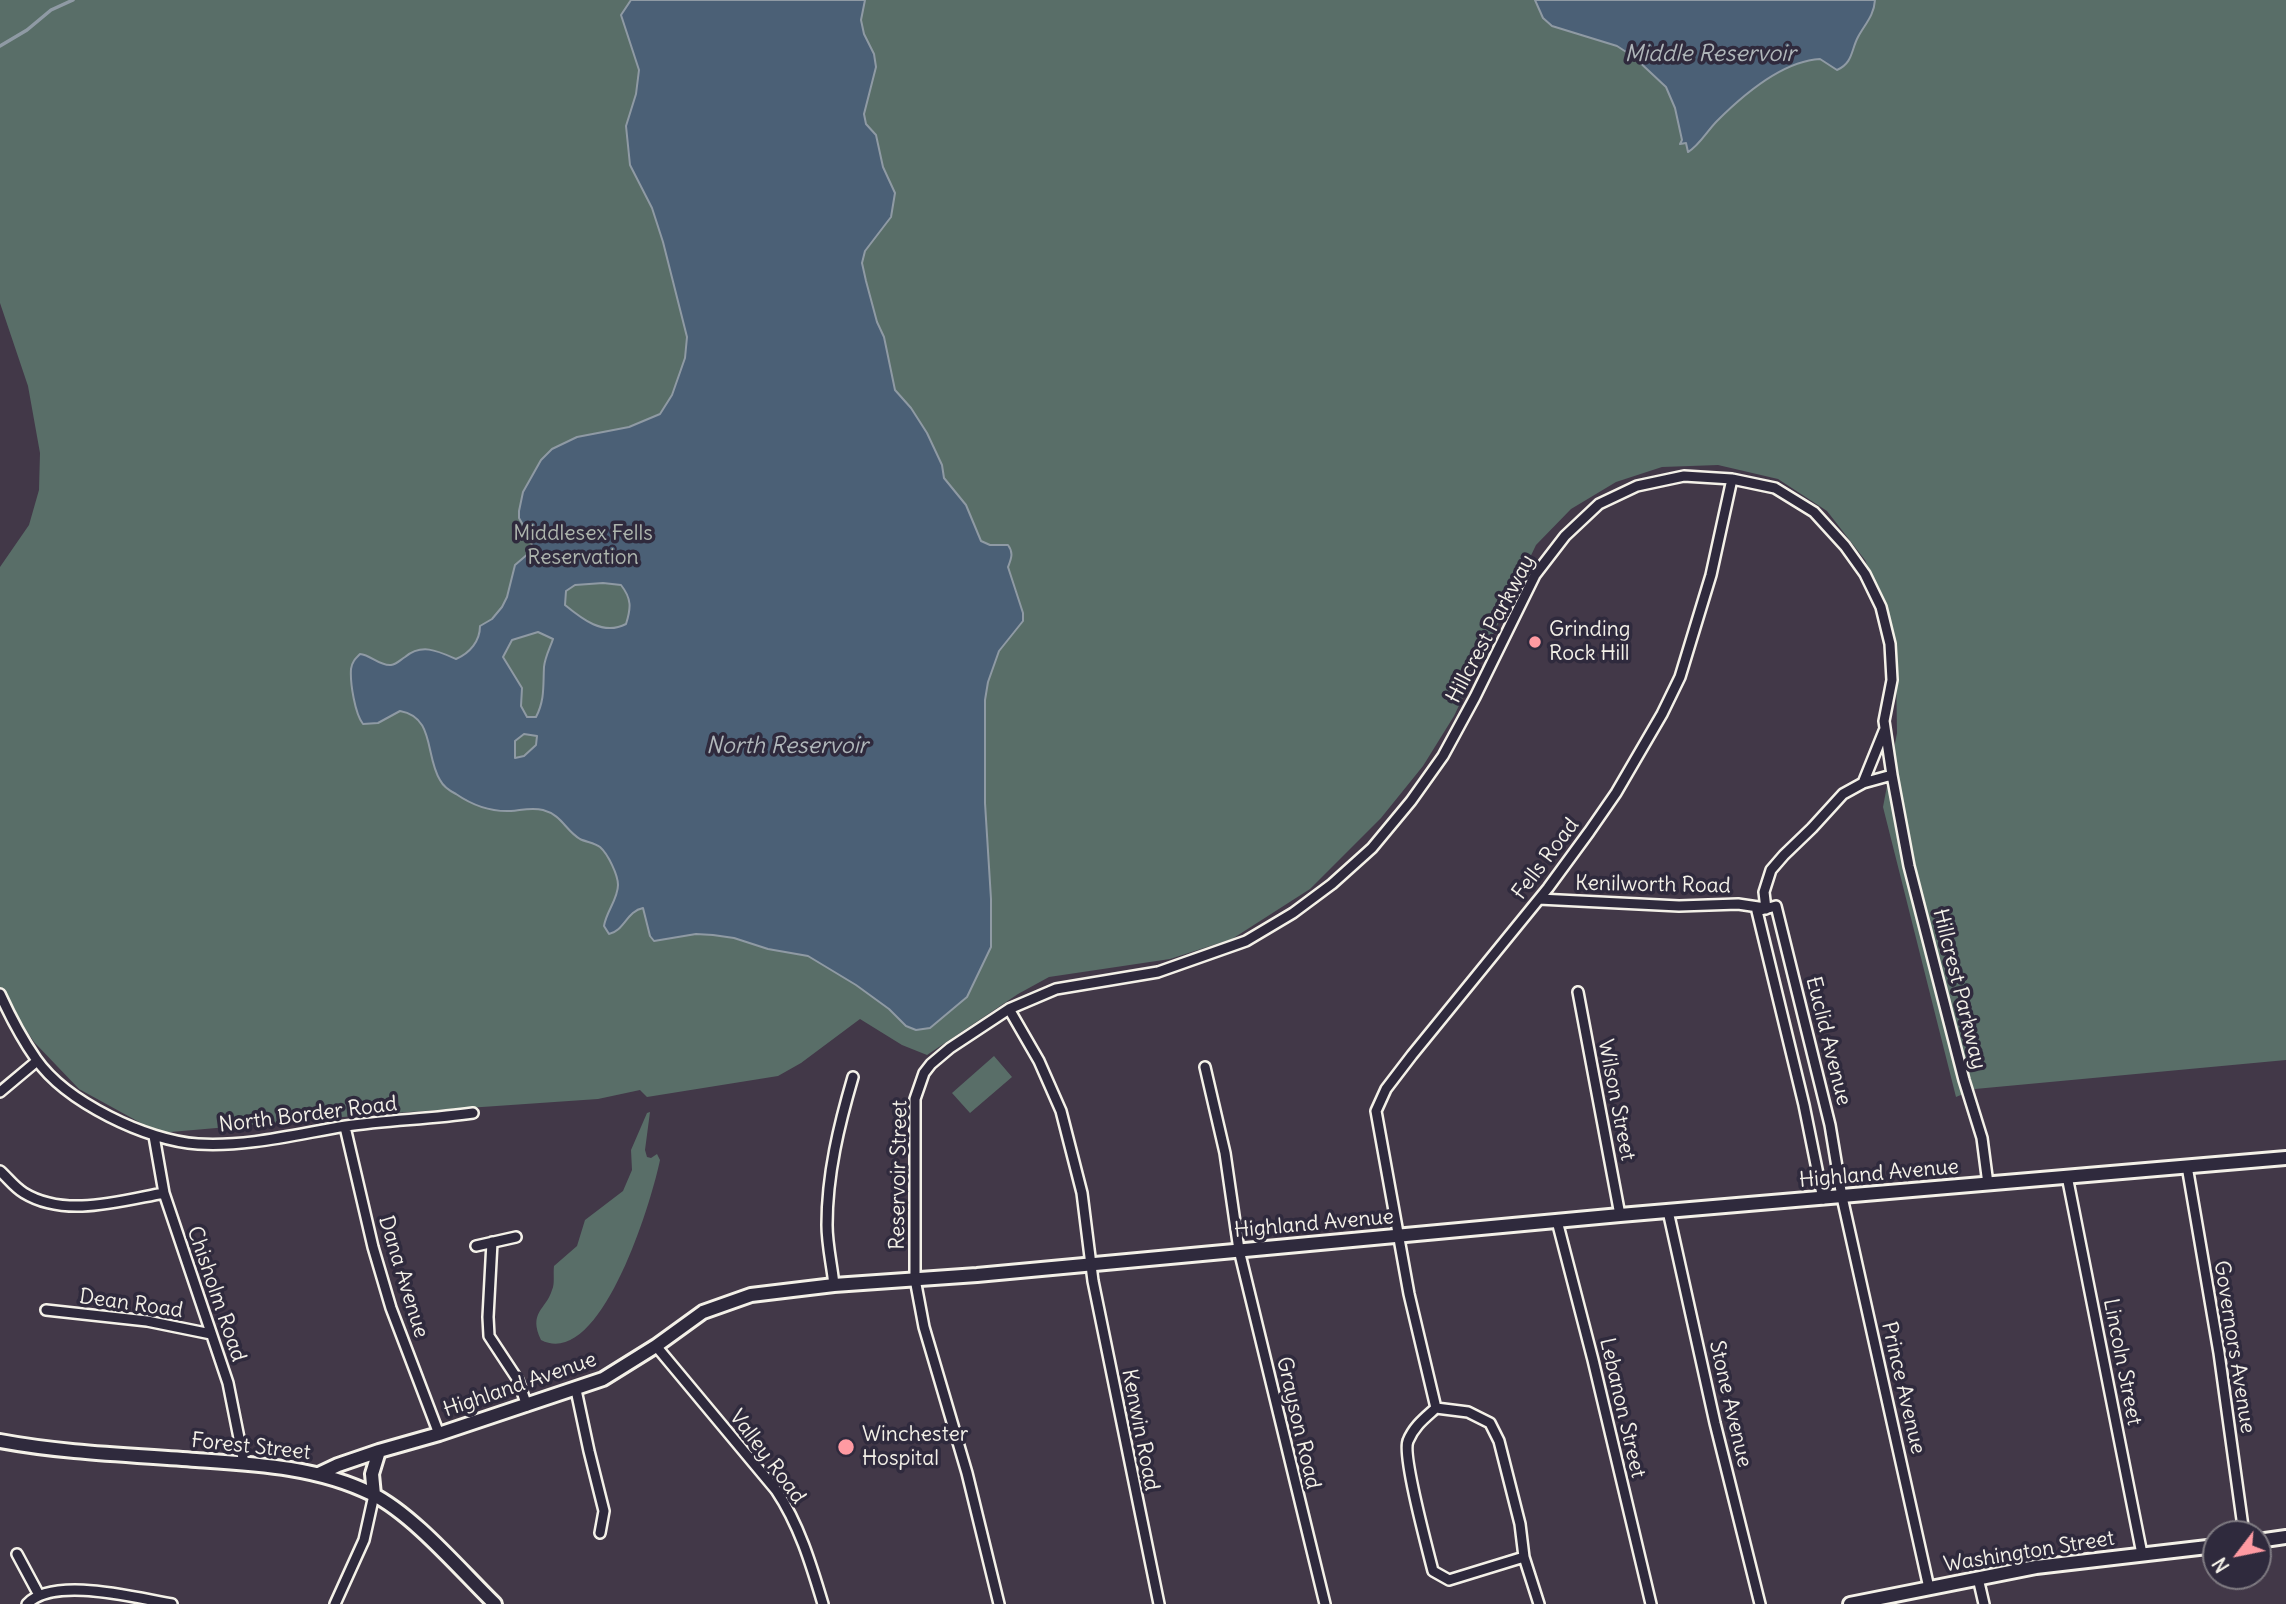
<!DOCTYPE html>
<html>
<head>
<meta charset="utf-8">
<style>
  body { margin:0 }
  #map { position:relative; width:2286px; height:1604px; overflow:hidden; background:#423848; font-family:Delius,sans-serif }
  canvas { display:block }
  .north { position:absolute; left:2202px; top:1520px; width:70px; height:70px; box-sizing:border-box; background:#2f2a3d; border:2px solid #7e7a81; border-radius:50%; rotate:238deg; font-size:19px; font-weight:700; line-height:28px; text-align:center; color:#f4f1e8 }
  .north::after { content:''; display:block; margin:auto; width:24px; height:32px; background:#ff9aa2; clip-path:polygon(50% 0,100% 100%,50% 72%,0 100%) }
</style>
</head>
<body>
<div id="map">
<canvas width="2286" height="1604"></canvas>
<div class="north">N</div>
</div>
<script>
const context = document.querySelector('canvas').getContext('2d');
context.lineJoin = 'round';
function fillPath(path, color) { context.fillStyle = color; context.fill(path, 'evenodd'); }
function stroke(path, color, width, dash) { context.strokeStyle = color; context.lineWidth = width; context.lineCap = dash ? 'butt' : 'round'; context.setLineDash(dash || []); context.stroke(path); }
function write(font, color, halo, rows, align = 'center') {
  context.font = font + ' Delius,sans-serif'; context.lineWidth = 7; context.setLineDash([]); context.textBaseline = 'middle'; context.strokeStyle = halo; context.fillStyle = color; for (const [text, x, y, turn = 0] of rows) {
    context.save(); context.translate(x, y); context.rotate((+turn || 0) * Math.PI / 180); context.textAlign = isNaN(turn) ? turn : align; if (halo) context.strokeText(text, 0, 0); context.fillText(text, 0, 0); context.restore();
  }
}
const green = new Path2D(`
  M0 0H2286V1060L1975 1089 1956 1097 1883 807 1897 733 1896 665 1883 601 1865 560 1827 511 1778 479 1718 465 1662 467 1616 482 1571 509 1536 545 1454 716 1423 766 1381 818 1310 889 1232 939 1170 959 1049 977 1018 994 927 1055 902 1045 860 1019 801 1063 778 1076 647 1097 640 1090 598 1099 366 1115 159 1133 79 1089 34 1042 0 990V567L29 525 39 490 40 453 28 386 0 303Z
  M994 1056 1012 1077 970 1113 952 1093Z
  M650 1112 645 1150 647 1157 651 1158 657 1154 660 1160C652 1200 601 1371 541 1340 528 1312 546 1310 552 1290 555 1284 553 1274 554 1266L577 1246 585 1220 623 1191 632 1170 631 1150 647 1113Z`);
const water = new Path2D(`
  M631 0H865L861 20 864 34 874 54 876 67 864 114 866 124 876 135 883 167 895 193 891 217 865 251 862 263 866 281 877 322 884 337 895 390 911 408 927 433 942 465 944 478 966 505 981 541 990 545H1008C1014 553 1011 559 1008 567L1023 613V621L999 651 988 682 985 700V803L991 899V947L967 997 930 1028 916 1030 906 1026 889 1009 856 985 808 956 768 949 734 938 713 935 696 934 654 941 650 936 643 908C627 911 624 931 609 934L604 926C606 912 618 899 618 885 618 875 608 854 600 847 595 843 586 842 580 839 565 830 562 815 543 810 532 807 522 810 511 811 491 812 472 805 456 794 450 791 443 786 440 780 425 756 435 717 400 711L378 723 363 724C355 714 350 683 351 669 352 662 355 659 360 654 371 655 379 666 391 665 397 664 400 660 405 657 422 643 438 651 456 659 470 653 480 641 480 626L492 619 502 607 507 597 515 565 529 553 532 546 531 539 519 518V511L523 492 541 460 552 449 577 437 629 427 660 414 672 395 685 358 687 337 663 242 652 208 630 165 626 126 636 94 639 70 621 15ZM603 583 621 585C632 599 631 608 626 624 603 636 582 619 565 605L566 591 575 585ZM538 632 553 639C550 648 545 657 544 667 543 685 545 700 536 717H527L521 706 522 688 503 657 512 640ZM524 734 537 736 536 745 524 756 515 758V741Z
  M1535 0H1875C1874 16 1865 24 1858 37 1851 50 1853 63 1837 70L1820 59C1783 61 1743 95 1717 121 1707 131 1699 146 1688 152L1686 143 1680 144 1682 140 1675 108 1666 87 1634 57 1617 46 1552 26 1543 18Z`);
const stream = new Path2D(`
  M0 46 27 30 51 10 73 0`);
const street = new Path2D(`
  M1863 783 1884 731
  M1539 899 1679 906 1738 904 1765 908
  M1766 909 1764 892 1771 870 1784 855 1812 828 1843 794 1863 783 1892 775
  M1578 992 1620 1215
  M0 994C10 1016 22 1039 36 1059 66 1102 147 1141 198 1144 248 1147 297 1134 346 1126 388 1120 431 1119 473 1113
  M1009 1009 1039 1061 1061 1111 1082 1193 1093 1281 1159 1604
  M1205 1067 1225 1153 1239 1250 1325 1604
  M0 1092 37 1061
  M345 1127 373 1247 391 1308 439 1434
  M154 1136 164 1193 228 1383 244 1463
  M2187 1166 2219 1353 2244 1534
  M0 1171C8 1178 14 1187 24 1193 65 1218 120 1201 164 1193
  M2067 1176 2142 1554
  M1823 1199 1804 1105 1757 911 1776 906 1830 1125 1842 1197 1929 1588
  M1668 1211 1715 1423 1760 1604
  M1557 1221 1593 1360 1651 1604
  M492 1242 488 1317 489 1336 518 1380 527 1406
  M476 1246 516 1237
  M834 1285C832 1265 827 1245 827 1225 827 1174 839 1125 853 1077
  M46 1310 147 1321 211 1334
  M656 1346 776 1490C799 1524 811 1564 823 1604
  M576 1390 589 1451 604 1511 600 1533
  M1436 1408C1425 1418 1414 1426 1408 1441 1402 1455 1428 1551 1433 1571L1449 1580 1524 1557
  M17 1554 39 1595
  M1978 1578 1984 1604
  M27 1604C54 1576 136 1598 172 1604
  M335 1604 364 1540 374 1495
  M999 1604 967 1473 924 1327 915 1279V1099L924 1073 931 1064 950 1048 1009 1009 1056 989 1158 972 1246 941 1293 913 1332 884 1372 848 1411 801 1443 756 1475 697 1535 575 1565 536 1599 504 1637 486 1684 476 1732 479 1775 488 1814 512 1845 546 1865 574 1881 607 1890 644 1892 680 1884 721 1892 775 1909 866 1964 1080 1982 1138 1988 1184
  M1539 1604 1524 1557 1520 1524 1499 1441 1490 1423 1468 1412 1436 1408 1409 1294 1376 1111 1386 1089 1412 1055 1548 888 1589 832 1616 793 1662 714 1680 677 1711 575 1732 479`);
const secondary = new Path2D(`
  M0 1441C64 1453 131 1455 196 1460 256 1464 318 1467 372 1494 414 1515 461 1571 495 1604
  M319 1474 338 1465 379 1451
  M374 1495 372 1474 379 1451 439 1434 603 1379 656 1346 703 1312 751 1295 834 1285 977 1275 1620 1215 2286 1158
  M2258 1541 2286 1537
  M1850 1604 2036 1567 2216 1546`);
const markers = [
  [1535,642,7,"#ff9aa2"],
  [846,1447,9,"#ff9aa2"]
];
const parkNames = [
  ["Middlesex Fells",583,534],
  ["Reservation",583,558]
];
const streetNames = [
  ["Hillcrest Parkway",1491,629,-62],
  ["Fells Road",1546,859,-53],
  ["Kenilworth Road",1653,885,1],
  ["Hillcrest Parkway",1959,989,76],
  ["Euclid Avenue",1828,1041,76],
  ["Wilson Street",1616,1100,79],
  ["North Border Road",308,1115,-7],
  ["Highland Avenue",1879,1174,-5],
  ["Reservoir Street",899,1175,-89],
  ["Highland Avenue",1314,1224,-5],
  ["Dana Avenue",403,1277,73],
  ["Chisholm Road",216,1294,71],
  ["Dean Road",131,1304,8],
  ["Governors Avenue",2234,1347,81],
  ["Lincoln Street",2122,1362,79],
  ["Highland Avenue",520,1385,-19],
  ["Prince Avenue",1903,1388,77],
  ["Stone Avenue",1730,1404,77],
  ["Lebanon Street",1622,1408,77],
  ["Grayson Road",1298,1423,77],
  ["Kenwin Road",1140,1430,79],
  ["Forest Street",251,1447,6],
  ["Valley Road",767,1457,53],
  ["Washington Street",2029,1552,-9]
];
const poiNames = [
  ["Grinding",1549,630],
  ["Rock Hill",1549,654],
  ["Winchester",862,1435],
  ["Hospital",862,1459]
];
const waterNames = [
  ["Middle Reservoir",1710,54],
  ["North Reservoir",787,746]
];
fillPath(green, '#596e68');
fillPath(water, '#4b6076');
stroke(water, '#8f9aa4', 2);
stroke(stream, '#8f9aa4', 3.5);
stroke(street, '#f4f1e8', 14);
stroke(secondary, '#f4f1e8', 18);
stroke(street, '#2f2a3d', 9);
stroke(secondary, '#2f2a3d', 12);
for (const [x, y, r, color] of markers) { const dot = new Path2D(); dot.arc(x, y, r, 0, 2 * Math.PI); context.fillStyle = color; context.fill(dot); stroke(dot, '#2f2a3d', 2.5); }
write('21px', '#aeb6ae', '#2f2a3d', parkNames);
write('21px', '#f4f1e8', '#2f2a3d', streetNames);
write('21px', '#f4f1e8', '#2f2a3d', poiNames, 'left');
write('italic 23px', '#b0b7ba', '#2f2a3d', waterNames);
</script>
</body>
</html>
